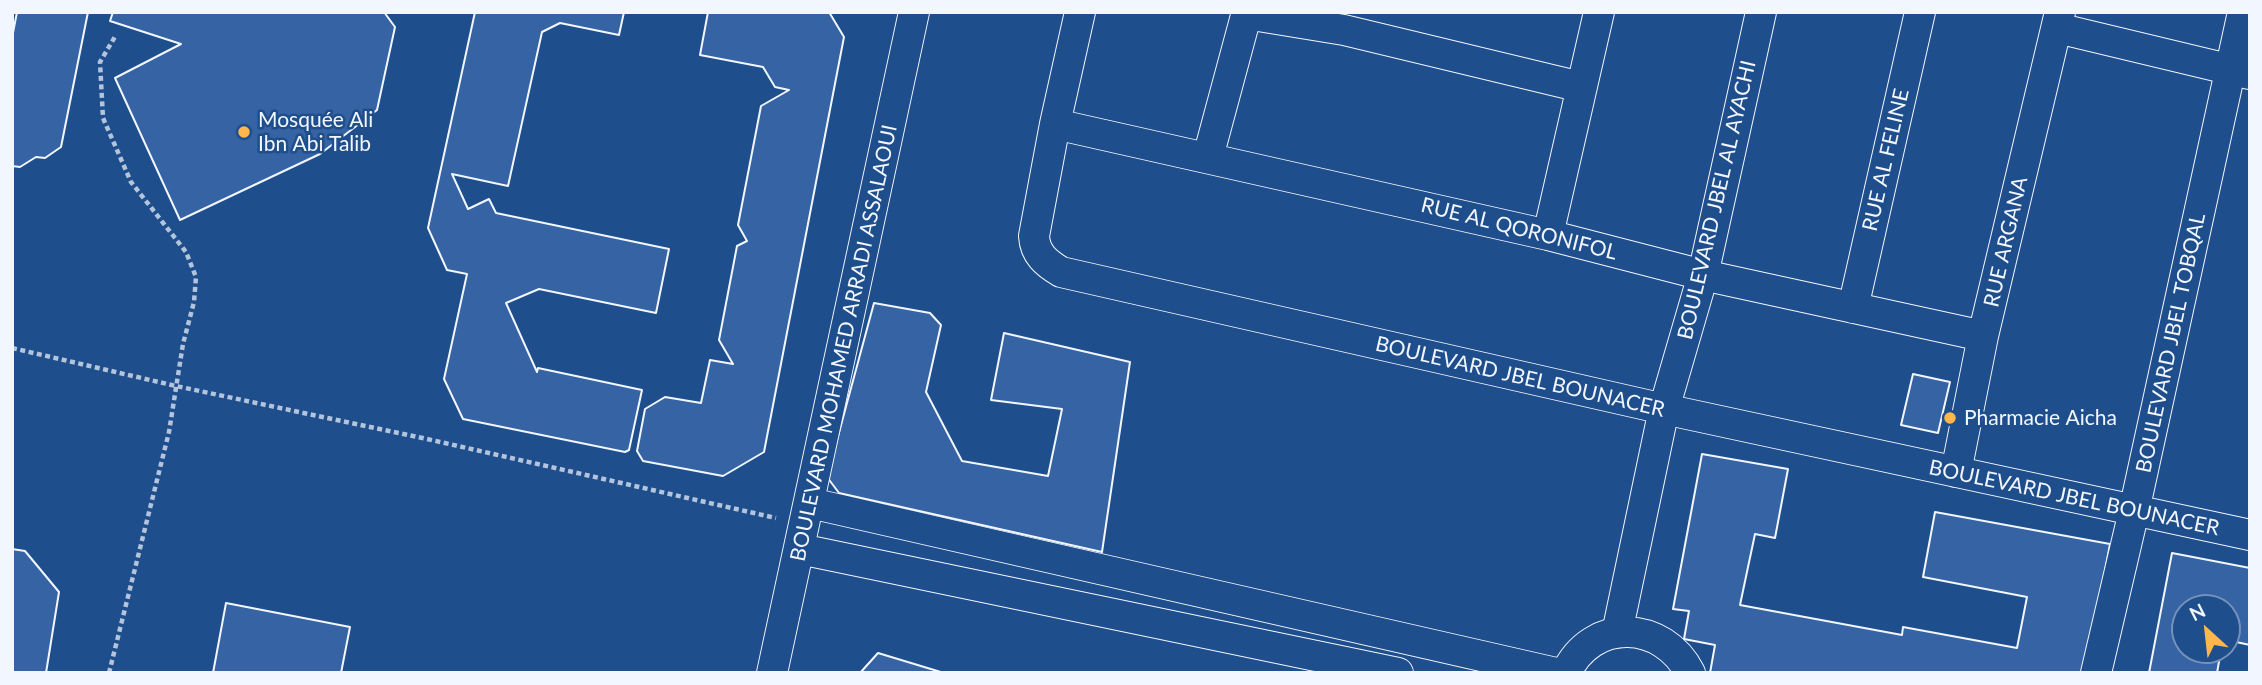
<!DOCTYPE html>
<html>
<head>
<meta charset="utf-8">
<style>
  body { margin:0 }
  #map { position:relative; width:2262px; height:685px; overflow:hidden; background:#1f4e8c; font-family:Lato,sans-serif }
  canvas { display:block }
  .frame { position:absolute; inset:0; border:14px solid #f2f6ff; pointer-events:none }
  .north { position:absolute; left:2171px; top:594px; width:70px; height:70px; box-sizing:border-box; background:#1f4e8c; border:2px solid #7391ba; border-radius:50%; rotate:333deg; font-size:19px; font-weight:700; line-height:28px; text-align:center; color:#f2f6ff }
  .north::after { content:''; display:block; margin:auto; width:24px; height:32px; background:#ffb74d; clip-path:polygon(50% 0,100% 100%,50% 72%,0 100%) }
</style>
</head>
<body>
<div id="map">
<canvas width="2262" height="685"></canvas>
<div class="frame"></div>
<div class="north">N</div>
</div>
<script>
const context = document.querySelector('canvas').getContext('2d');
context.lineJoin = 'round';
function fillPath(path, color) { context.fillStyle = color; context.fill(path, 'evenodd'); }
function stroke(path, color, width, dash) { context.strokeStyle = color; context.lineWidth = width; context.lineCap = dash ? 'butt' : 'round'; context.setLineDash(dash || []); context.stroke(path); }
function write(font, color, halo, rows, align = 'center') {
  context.font = font + ' Lato,sans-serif'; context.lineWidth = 5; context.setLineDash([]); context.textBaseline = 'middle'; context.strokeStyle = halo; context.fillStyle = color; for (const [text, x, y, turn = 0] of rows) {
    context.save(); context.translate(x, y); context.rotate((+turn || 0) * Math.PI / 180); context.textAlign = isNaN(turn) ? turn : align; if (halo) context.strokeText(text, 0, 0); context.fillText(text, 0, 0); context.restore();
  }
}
const building = new Path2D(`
  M17 12H88L61 147 45 158 36 157 20 167 12 166V38Z
  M113 12H384L395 27 377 110 320 154 180 220 115 78 181 44 110 21Z
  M475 12H624L619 35 560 23 542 32 508 186 452 174 468 209 489 199 496 213 669 249 656 313 539 289 506 303 537 372 538 368 642 390 629 450 625 452 463 419 444 379 467 274 447 270 428 228Z
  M708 12H829L844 37 764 452 723 476 643 461 637 451 645 409 665 397 701 403 710 360 733 364 719 340 737 246 747 241 738 225 761 106 789 90 775 87 763 67 700 55Z
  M874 303 930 313 941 325 926 392 962 461 1048 476 1062 409 991 400 1004 333 1130 362 1102 552 839 493 827 477Z
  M1913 374 1950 382 1938 433 1901 425Z
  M1702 454 1788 469 1775 538 1755 534 1740 605 1902 635 1903 627 2017 648 2027 597 1923 577 1935 512 2110 544 2086 673H1710L1715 645 1684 639 1689 611 1673 609Z
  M12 549 25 551 59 592 46 673H12Z
  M2172 553 2250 568V645L2227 640V608H2185V650H2221L2217 673H2149Z
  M226 603 350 627 341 673H213Z
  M878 653 944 673H860Z`);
const path = new Path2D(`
  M12 348 176 386 427 439 776 518
  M109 673 169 432 183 344 194 302 196 277 186 252 131 182 103 118 100 62 116 35`);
const street = new Path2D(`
  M1080 12 1055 124 1034 236C1035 254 1046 263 1061 272L1664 409 2250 535
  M1246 14 1344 30 1581 87
  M2057 28 2249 74
  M1055 124 1548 235 1703 275 1983 336
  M1208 157 1247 12
  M1548 235 1599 12
  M1853 308 1920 12
  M1956 472 1983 336 2060 12
  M810 503 1556 673
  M800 549 1398 673
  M1617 633 1664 409 1703 275 1761 12
  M772 673 914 12
  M1566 673C1592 617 1663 620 1690 673
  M2096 673 2134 511 2243 12`);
const markers = [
  [244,132,7,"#ffb74d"],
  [1950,418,7,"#ffb74d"]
];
const poiNames = [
  ["Mosquée Ali",258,120],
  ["Ibn Abi Talib",258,144],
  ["Pharmacie Aicha",1964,418]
];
const streetNames = [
  ["RUE AL FELINE",1886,160,-77],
  ["BOULEVARD JBEL AL AYACHI",1717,200,-77],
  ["RUE AL QORONIFOL",1519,229,14],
  ["RUE ARGANA",2006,242,-77],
  ["BOULEVARD MOHAMED ARRADI ASSALAOUI",844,343,-78],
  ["BOULEVARD JBEL TOBQAL",2171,343,-78],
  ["BOULEVARD JBEL BOUNACER",1520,377,13],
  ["BOULEVARD JBEL BOUNACER",2074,498,12]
];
fillPath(building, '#3563a3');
stroke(building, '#f2f6ff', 2);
stroke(street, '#f2f6ff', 32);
stroke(path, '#b3c4dc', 4.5, [5, 3.5]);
stroke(street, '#1f4e8c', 30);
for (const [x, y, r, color] of markers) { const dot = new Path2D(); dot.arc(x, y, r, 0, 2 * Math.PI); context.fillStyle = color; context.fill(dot); stroke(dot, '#1f4e8c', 2.5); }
write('21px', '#f2f6ff', '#1f4e8c', poiNames, 'left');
write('21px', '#f2f6ff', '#1f4e8c', streetNames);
</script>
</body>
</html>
